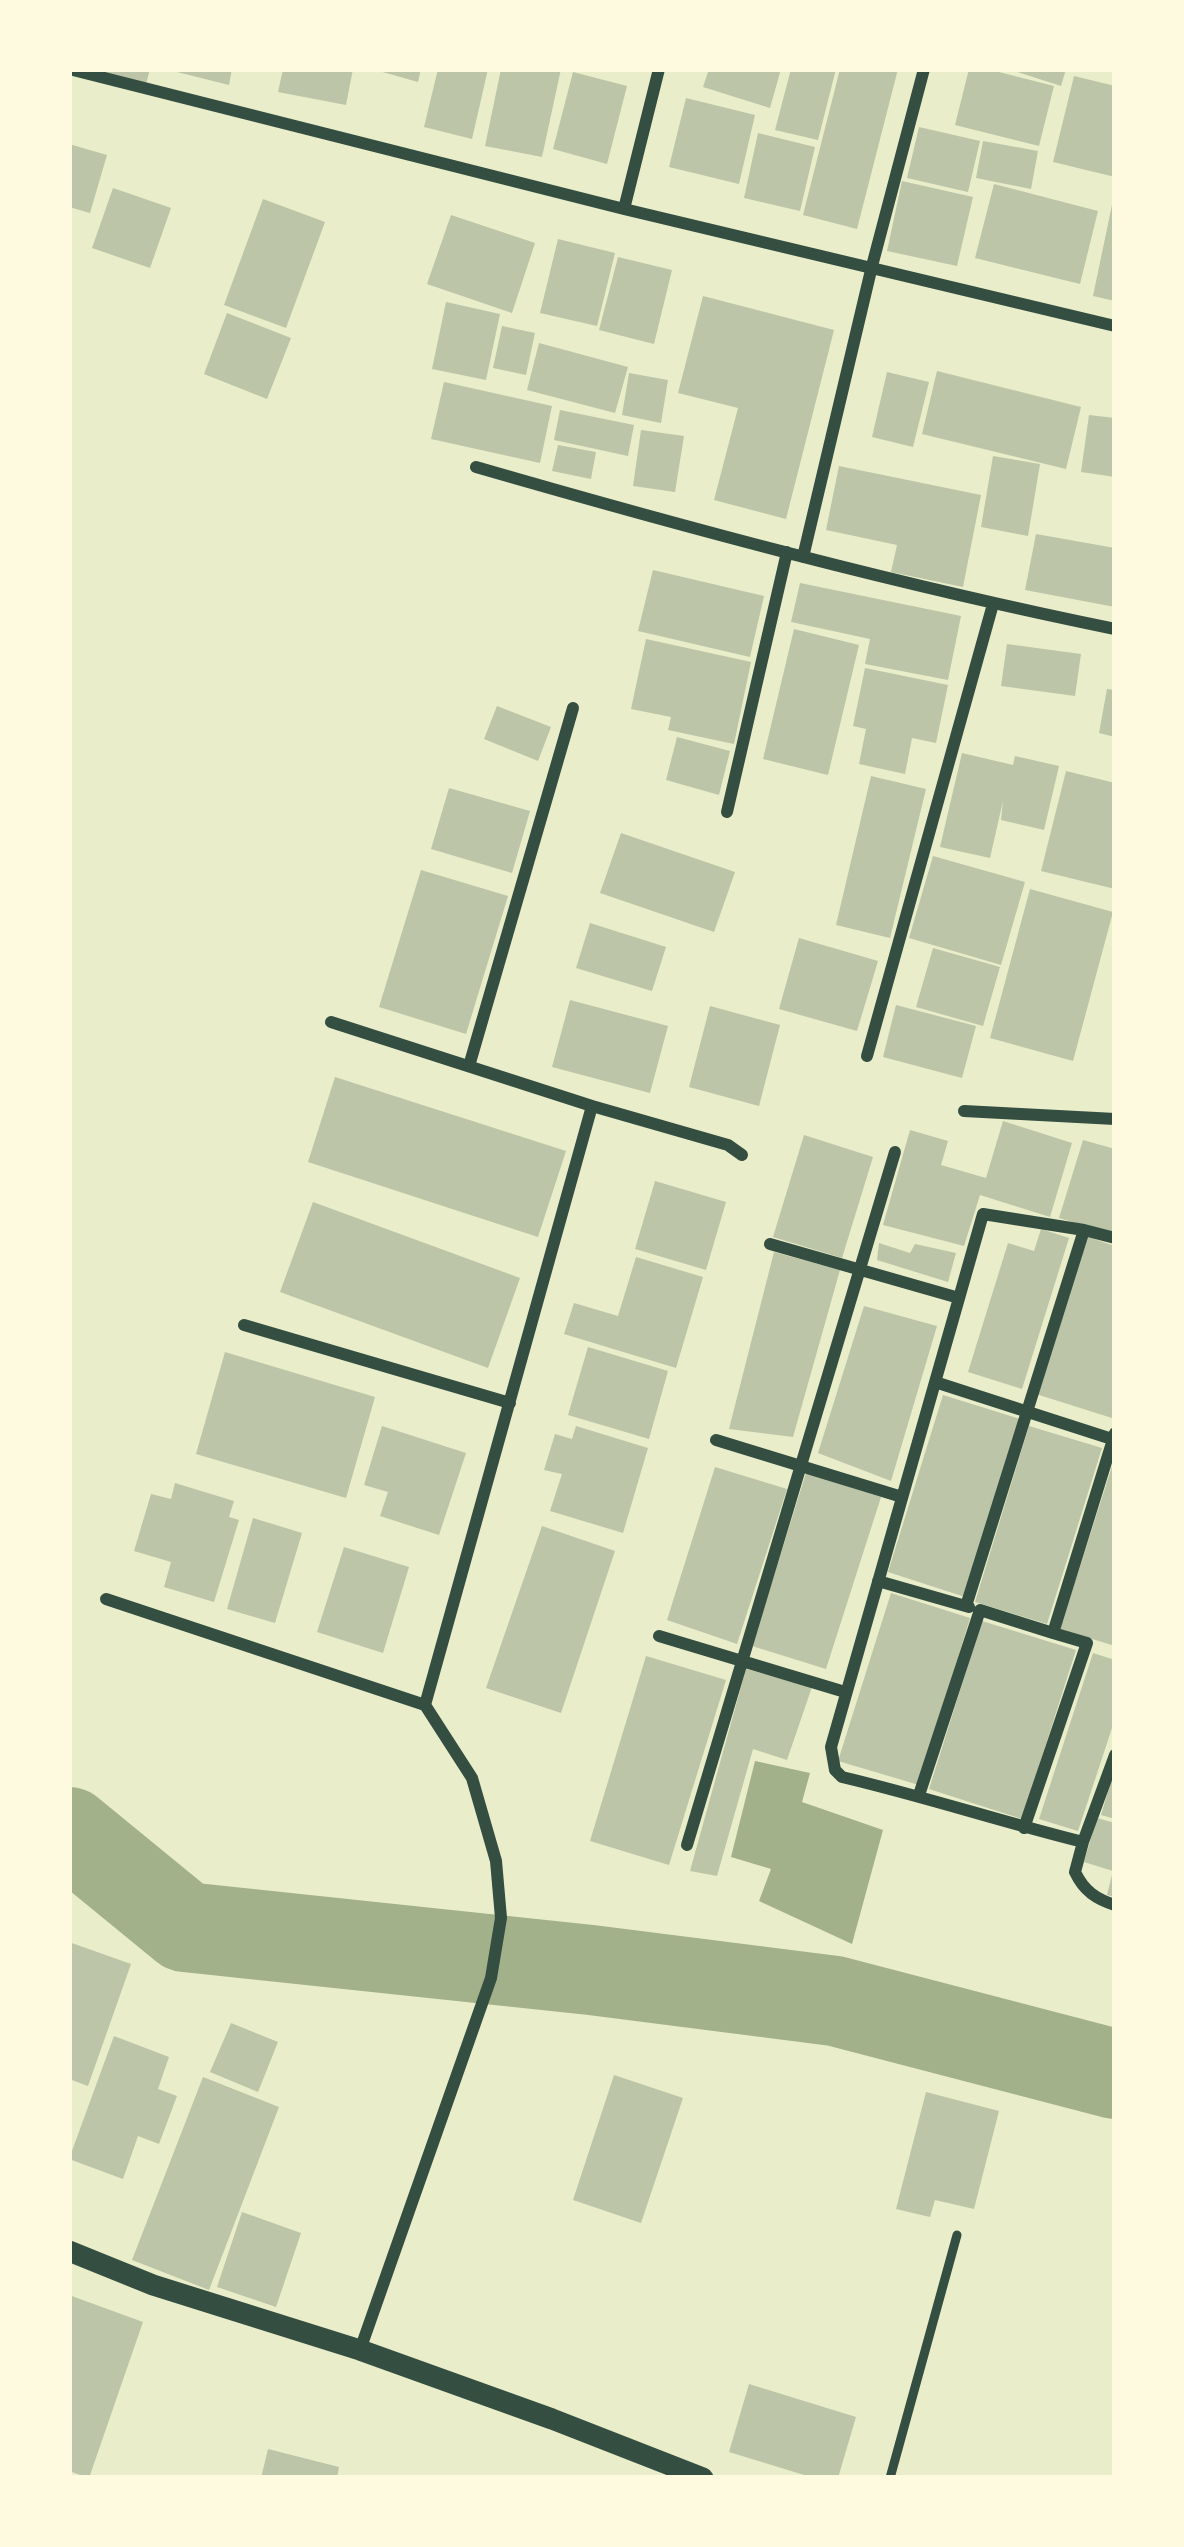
<!DOCTYPE html>
<html>
<head>
<meta charset="utf-8">
<style>
  body { margin:0 }
  #map { position:relative; width:1184px; height:2547px; overflow:hidden; background:#e9edc9; font-family:Quicksand,sans-serif }
  canvas { display:block }
  .frame { position:absolute; inset:0; border:72px solid #fefae0; pointer-events:none }
</style>
</head>
<body>
<div id="map">
<canvas width="1184" height="2547"></canvas>
<div class="frame"></div>
</div>
<script>
const context = document.querySelector('canvas').getContext('2d');
context.lineJoin = 'round';
function fillPath(path, color) { context.fillStyle = color; context.fill(path, 'evenodd'); }
function stroke(path, color, width, dash) { context.strokeStyle = color; context.lineWidth = width; context.lineCap = dash ? 'butt' : 'round'; context.setLineDash(dash || []); context.stroke(path); }
const water = new Path2D(`
  M755 1761 810 1773 802 1802 883 1830 852 1944 759 1901 771 1869 731 1857Z`);
const river = new Path2D(`
  M69 1832 185 1927 591 1970 835 2001 1115 2074`);
const building = new Path2D(`
  M75 69H150L145 88Z
  M165 69H232L229 85Z
  M283 69H353L346 105 278 92Z
  M372 69H421L418 82Z
  M438 69H488L472 139 424 127Z
  M501 69H561L542 157 485 146Z
  M709 69H781L770 108 703 87Z
  M791 69H836L818 140 775 130Z
  M840 69H898L857 229 803 215Z
  M969 69H987L1054 86 1039 146 955 125Z
  M1008 69H1066L1061 86Z
  M573 72 627 86 607 164 553 149Z
  M1074 76 1115 86V177L1053 162Z
  M686 98 755 115 739 184 669 167Z
  M919 127 980 141 968 192 907 178Z
  M758 133 815 147 800 211 744 198Z
  M983 141 1038 151 1031 189 976 178Z
  M69 144 107 155 90 213 69 207Z
  M902 181 973 197 957 266 887 251Z
  M994 184 1098 211 1080 284 975 258Z
  M113 188 171 208 150 268 92 248Z
  M263 199 325 222 286 328 224 305Z
  M1113 200 1115 201V301L1093 296Z
  M451 215 535 243 512 313 427 284Z
  M558 239 615 253 597 326 540 313Z
  M618 257 672 270 654 344 599 330Z
  M703 296 834 330 786 519 714 500 738 408 678 393Z
  M446 302 500 314 486 380 432 369Z
  M227 313 291 338 267 399 204 374Z
  M502 326 535 333 526 375 493 368Z
  M539 343 628 367 615 413 527 390Z
  M937 371 1081 407 1066 469 922 434Z
  M887 372 929 382 913 447 872 437Z
  M629 373 668 380 661 423 622 415Z
  M444 382 552 406 540 463 431 439Z
  M560 410 634 425 628 456 554 440Z
  M1089 415 1115 418V477L1081 472Z
  M641 430 684 436 675 492 633 486Z
  M558 445 596 452 591 479 552 471Z
  M993 456 1040 464 1028 536 981 527Z
  M839 466 981 495 963 587 891 572 897 545 826 530Z
  M1036 534 1115 548V607L1025 590Z
  M653 570 764 596 750 657 638 631Z
  M800 583 961 616 948 680 865 664 870 639 791 622Z
  M794 629 859 645 828 775 763 759Z
  M646 639 751 662 734 744 668 730 671 717 631 709Z
  M1007 644 1081 654 1075 696 1001 686Z
  M865 668 948 685 936 743 912 738 905 774 859 764 866 729 853 726Z
  M1107 689 1115 690V737L1099 733Z
  M497 706 551 727 538 761 484 739Z
  M677 737 730 751 719 795 666 780Z
  M962 753 1013 765 1015 756 1059 766 1044 830 1001 820 1003 801 990 858 940 847Z
  M1066 771 1115 783V889L1041 871Z
  M871 776 926 789 890 938 836 925Z
  M449 788 530 811 512 873 431 849Z
  M621 833 735 872 714 932 600 893Z
  M933 856 1025 882 1001 965 909 938Z
  M421 870 508 896 466 1034 379 1007Z
  M1030 889 1113 912 1073 1061 990 1038Z
  M590 923 666 947 652 991 576 968Z
  M799 938 878 961 857 1031 779 1009Z
  M933 948 1000 967 983 1026 916 1007Z
  M570 1000 668 1026 650 1093 552 1067Z
  M896 1005 976 1026 962 1078 883 1057Z
  M710 1006 780 1025 759 1106 689 1087Z
  M335 1077 566 1151 538 1237 308 1162Z
  M1003 1121 1072 1143 1050 1217 980 1195 964 1246 883 1225 910 1130 948 1141 941 1165 986 1178Z
  M804 1135 873 1157 842 1258 773 1237Z
  M1083 1140 1115 1149V1235L1059 1218Z
  M655 1181 726 1202 706 1270 635 1249Z
  M313 1202 520 1278 488 1368 280 1292Z
  M1041 1229 1069 1238 1022 1389 968 1372 1008 1243 1034 1251Z
  M1085 1236 1115 1246V1409L1112 1418 1036 1394Z
  M879 1243 910 1253 915 1244 956 1253 948 1282 877 1260Z
  M774 1252 840 1270 793 1437 729 1429Z
  M636 1257 703 1277 676 1368 564 1334 574 1303 618 1316Z
  M864 1306 937 1326 891 1481 818 1453Z
  M588 1347 668 1371 649 1439 568 1415Z
  M225 1352 375 1397 346 1498 196 1454Z
  M943 1395 1020 1419 965 1597 888 1572Z
  M382 1426 466 1453 439 1535 380 1516 388 1492 364 1485Z
  M576 1426 648 1448 623 1533 550 1511 562 1474 544 1470 555 1434 572 1439Z
  M1029 1426 1102 1448 1047 1624 975 1602Z
  M1115 1457V1646L1060 1629Z
  M715 1467 787 1489 737 1644 667 1620Z
  M806 1473 881 1497 826 1669 752 1646Z
  M175 1483 234 1501 229 1517 239 1520 214 1602 164 1587 171 1562 134 1551 151 1494 171 1499Z
  M253 1518 302 1533 275 1623 227 1609Z
  M542 1526 615 1551 561 1713 486 1688Z
  M344 1547 409 1567 383 1653 317 1632Z
  M891 1593 970 1618 919 1785 838 1761Z
  M982 1621 1076 1650 1022 1819 929 1789Z
  M1093 1653 1115 1660V1719L1078 1831 1039 1819Z
  M646 1656 726 1680 669 1865 590 1841Z
  M746 1669 812 1687 787 1760 753 1749 717 1876 690 1871Z
  M1114 1772H1115V1819L1101 1815Z
  M1097 1818 1115 1823V1897L1107 1895 1113 1871 1084 1862Z
  M69 1942 131 1964 88 2086 69 2079Z
  M231 2023 278 2042 258 2092 210 2072Z
  M114 2036 169 2057 158 2089 177 2096 159 2144 138 2136 123 2179 69 2159Z
  M614 2075 683 2098 641 2223 573 2200Z
  M203 2077 279 2107 209 2290 132 2260Z
  M926 2092 999 2111 974 2209 935 2200 930 2217 896 2209Z
  M242 2212 301 2233 276 2307 217 2287Z
  M69 2295 143 2322 89 2478 69 2471Z
  M749 2384 856 2417 838 2478H814L729 2452Z
  M268 2449 339 2467 337 2478H261Z`);
const service = new Path2D(`
  M890 2478 957 2235`);
const minor = new Path2D(`
  M69 69 624 209 1115 326
  M624 209 659 69
  M476 467C687 528 899 585 1115 629
  M803 557 872 266 924 69
  M727 812 787 552
  M331 1022 592 1106 425 1705
  M867 1056 993 604
  M469 1066 573 708
  M592 1106 728 1145 742 1155
  M964 1111 1115 1119
  M1084 1230 1115 1238
  M770 1244 959 1298
  M244 1325 510 1403
  M935 1382 1115 1440
  M716 1440 902 1497
  M878 1581 969 1607
  M106 1599 425 1705 472 1778 496 1861 501 1918 491 1978 360 2350
  M966 1606 1084 1230 983 1214 831 1747 835 1770 842 1777C923 1796 1002 1822 1083 1842
  M659 1636 845 1692
  M1115 1755 1083 1842 1075 1872C1084 1891 1096 1899 1115 1905
  M919 1795 980 1610 1053 1633
  M1024 1828 1087 1643 1053 1633 1115 1433
  M687 1845 895 1152`);
const tertiary = new Path2D(`
  M69 2251 153 2285 360 2350 552 2419 703 2478`);
fillPath(water, '#a3b18a');
stroke(river, '#a3b18a', 90);
fillPath(building, '#bcc5a7');
stroke(service, '#344e41', 9);
stroke(minor, '#344e41', 12);
stroke(tertiary, '#344e41', 21);
</script>
</body>
</html>
